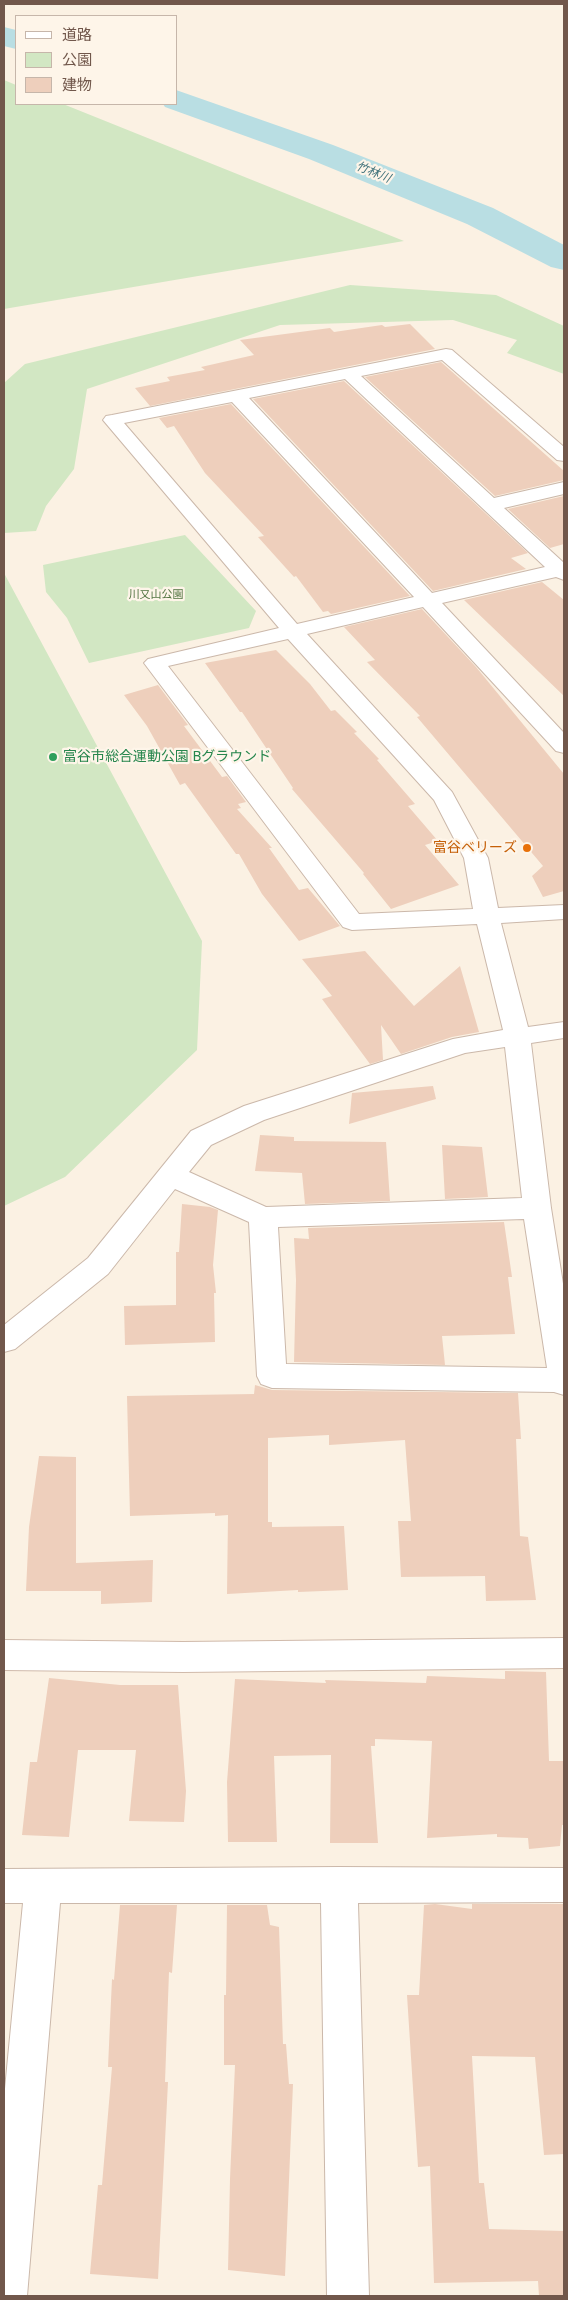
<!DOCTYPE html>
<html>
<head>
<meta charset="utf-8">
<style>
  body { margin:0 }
  #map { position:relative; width:568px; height:2300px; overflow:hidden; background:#fbf1e3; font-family:Poppins,"Noto Sans JP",sans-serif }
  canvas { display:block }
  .frame { position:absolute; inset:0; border:5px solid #71574b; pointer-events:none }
  .legend { position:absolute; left:15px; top:15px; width:162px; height:90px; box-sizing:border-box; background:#fef5e9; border:1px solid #c6b6aa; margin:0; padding:6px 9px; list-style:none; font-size:15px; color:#71574b }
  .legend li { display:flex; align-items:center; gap:10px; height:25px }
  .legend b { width:25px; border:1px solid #c6b6aa }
</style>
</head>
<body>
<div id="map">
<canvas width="568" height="2300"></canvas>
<div class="frame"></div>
<ul class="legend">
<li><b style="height:6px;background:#fff"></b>道路</li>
<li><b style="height:14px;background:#d2e7c3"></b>公園</li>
<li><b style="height:14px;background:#eecfbc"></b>建物</li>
</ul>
</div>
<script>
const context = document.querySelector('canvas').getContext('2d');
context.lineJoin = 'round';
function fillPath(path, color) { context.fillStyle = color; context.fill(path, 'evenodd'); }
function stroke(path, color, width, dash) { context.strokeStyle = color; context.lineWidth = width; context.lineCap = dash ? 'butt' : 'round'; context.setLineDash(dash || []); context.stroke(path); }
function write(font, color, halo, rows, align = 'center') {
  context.font = font + ' Poppins,"Noto Sans JP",sans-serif'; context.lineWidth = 4.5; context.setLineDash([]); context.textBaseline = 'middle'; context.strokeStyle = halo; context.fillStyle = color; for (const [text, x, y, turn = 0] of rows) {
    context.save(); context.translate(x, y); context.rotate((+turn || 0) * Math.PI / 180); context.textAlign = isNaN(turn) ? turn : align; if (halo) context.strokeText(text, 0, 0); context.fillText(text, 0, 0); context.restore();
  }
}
const green = new Path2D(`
  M4 80 16 85V104H63L404 241 4 309Z
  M350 285 496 295 564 326V374L507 353 517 340 453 320 280 325 87 389 74 469 46 506 36 531 4 533V383L25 364Z
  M185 535 256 611 249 628 89 663 67 618 46 592 43 565Z
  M4 573 202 941 197 1050 65 1177 4 1206Z`);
const river = new Path2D(`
  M4 27 16 30V49L4 46Z
  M176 90 333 145 493 208 564 245V270L551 267 467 224 309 159 165 107 163 104H176Z`);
const building = new Path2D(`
  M410 324 435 349 150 406 135 388 170 381 167 377 205 370 201 367 254 355 240 340 330 328 334 332 382 325 385 327Z
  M441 362 564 471V480L495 496 365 377Z
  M344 381 528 553 511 558 526 569 433 591 253 399Z
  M231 404 410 596 331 614 328 611 323 612 296 576 294 577 258 537 264 536 205 473 174 426 167 428 159 418Z
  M564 496V544L550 548 508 509Z
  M542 582 564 600V696L464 600Z
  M422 609 476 667 564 774V891L543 897 532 876 543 866 417 717 420 716 367 662 375 660 344 627Z
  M276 650 310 684 331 711 335 710 357 732 354 733 379 759 377 760 415 804 408 806 438 841 425 845 459 885 391 909 363 874 364 873 292 789 293 788 242 712H240L205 663Z
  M158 685 188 725 184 726 222 777 227 776 246 802 238 804 241 808 237 809 272 848H269L299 890 308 888 340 926 299 941 262 894 239 854H236L185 783 180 785 147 726 124 695Z
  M365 951 414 1006 460 966 479 1032 452 1037 401 1054 381 1025 383 1060 370 1064 322 999 332 996 302 959Z
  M433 1086 436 1099 349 1124 352 1093Z
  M260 1135 294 1137V1141L386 1142 390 1201 305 1204 302 1173 255 1171Z
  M442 1145 482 1147 488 1197 445 1199Z
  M182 1204 210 1207 218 1210 213 1265 216 1293H214L215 1342 125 1345 124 1306 176 1305V1252H179Z
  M504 1222 512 1277H508L515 1334 442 1336 445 1365 294 1362 296 1280 294 1238 309 1239 308 1228Z
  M255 1385 272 1390 518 1393 521 1439H516L520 1536 528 1537 536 1600 486 1601 485 1576 401 1577 398 1521H411L405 1440 329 1445V1435L268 1438V1522H272V1527L344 1526 348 1590 298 1592V1590L227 1594 228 1515 215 1516V1513L130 1516 127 1396 254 1394Z
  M39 1456 76 1457V1563L153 1560 152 1602 101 1604V1591H26L29 1527Z
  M505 1671 546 1672 549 1761H564V1825H562L560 1846 529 1849 528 1838 497 1837V1834L427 1838 432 1741 375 1739V1746H371L378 1843H330L331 1755 274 1756 277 1842H228L227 1782 235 1679 326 1683 325 1680 426 1683 427 1676 505 1679Z
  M49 1678 120 1685H178L186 1791 184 1822 129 1821 136 1750H78L69 1837 22 1835 30 1762H37Z
  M435 1904 472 1909V1904H564V2154L544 2155 535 2057 472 2056 479 2183H484L489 2229 564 2231V2296H539L538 2281 434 2283 430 2166 418 2167 407 1995H419L424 1905Z
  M120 1905H177L172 1973 169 1972 165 2082H168L158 2279 90 2274 98 2185H102L112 2067H108L112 1979 114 1980Z
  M227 1905H267L270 1925 279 1927 283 2044H286L289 2084H293L285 2276 228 2270 230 2179 235 2065H224V1995H226Z`);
const street = new Path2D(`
  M446 349 452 350 564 447V461L557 460 442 360 361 376 494 498 564 482V494L504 508 564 563V580L556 577 442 603 564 733V753L556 751 423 607 307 634 452 792 488 858 498 908 564 905V919L501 923 528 1027 564 1022V1038L531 1043 551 1208 564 1290V1395L554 1392 272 1388 261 1384 257 1376 249 1222 175 1189 108 1274 15 1349 4 1352V1325L88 1258 191 1131 244 1106 453 1039 503 1030 477 924 352 930 343 927 144 663 148 659 279 628 103 420 106 416 112 415ZM345 379 545 567 432 593 249 398ZM232 402 414 597 297 624 124 423ZM288 639 434 800 464 858 473 909 359 914 168 666ZM505 1047 522 1198 266 1207 189 1172 211 1145 264 1120 465 1053ZM524 1219 547 1368 286 1364 278 1227Z
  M339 1867 564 1868V1902L358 1903 369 2296H327L321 1903H60L27 2296H4V2099L23 1903H4V1869Z`);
const secondary = new Path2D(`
  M564 1638V1668L183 1672 4 1670V1640L183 1642Z`);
const markers = [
  [53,757,5,"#2e9e5b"],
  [527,848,5,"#e8710a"]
];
const farParknames = [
  ["川又山公園",156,595]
];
const farWaternames = [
  ["竹林川",373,173,22]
];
const leisureNames = [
  ["富谷市総合運動公園 Bグラウンド",63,757]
];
const foodNames = [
  ["富谷ベリーズ",517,848]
];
fillPath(green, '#d2e7c3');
fillPath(river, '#b9dee3');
fillPath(building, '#eecfbc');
stroke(street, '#cbb8aa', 2);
stroke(secondary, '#d0baab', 2);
fillPath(street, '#fff');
fillPath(secondary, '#fff');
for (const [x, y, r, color] of markers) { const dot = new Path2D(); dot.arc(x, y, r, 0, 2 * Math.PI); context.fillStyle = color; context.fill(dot); stroke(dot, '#fef5e9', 2); }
write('11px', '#547643', '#fef5e9', farParknames);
write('italic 12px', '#43747c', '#fef5e9', farWaternames);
write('14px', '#27864d', '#fef5e9', leisureNames, 'left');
write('14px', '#c56008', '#fef5e9', foodNames, 'right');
</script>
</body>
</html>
